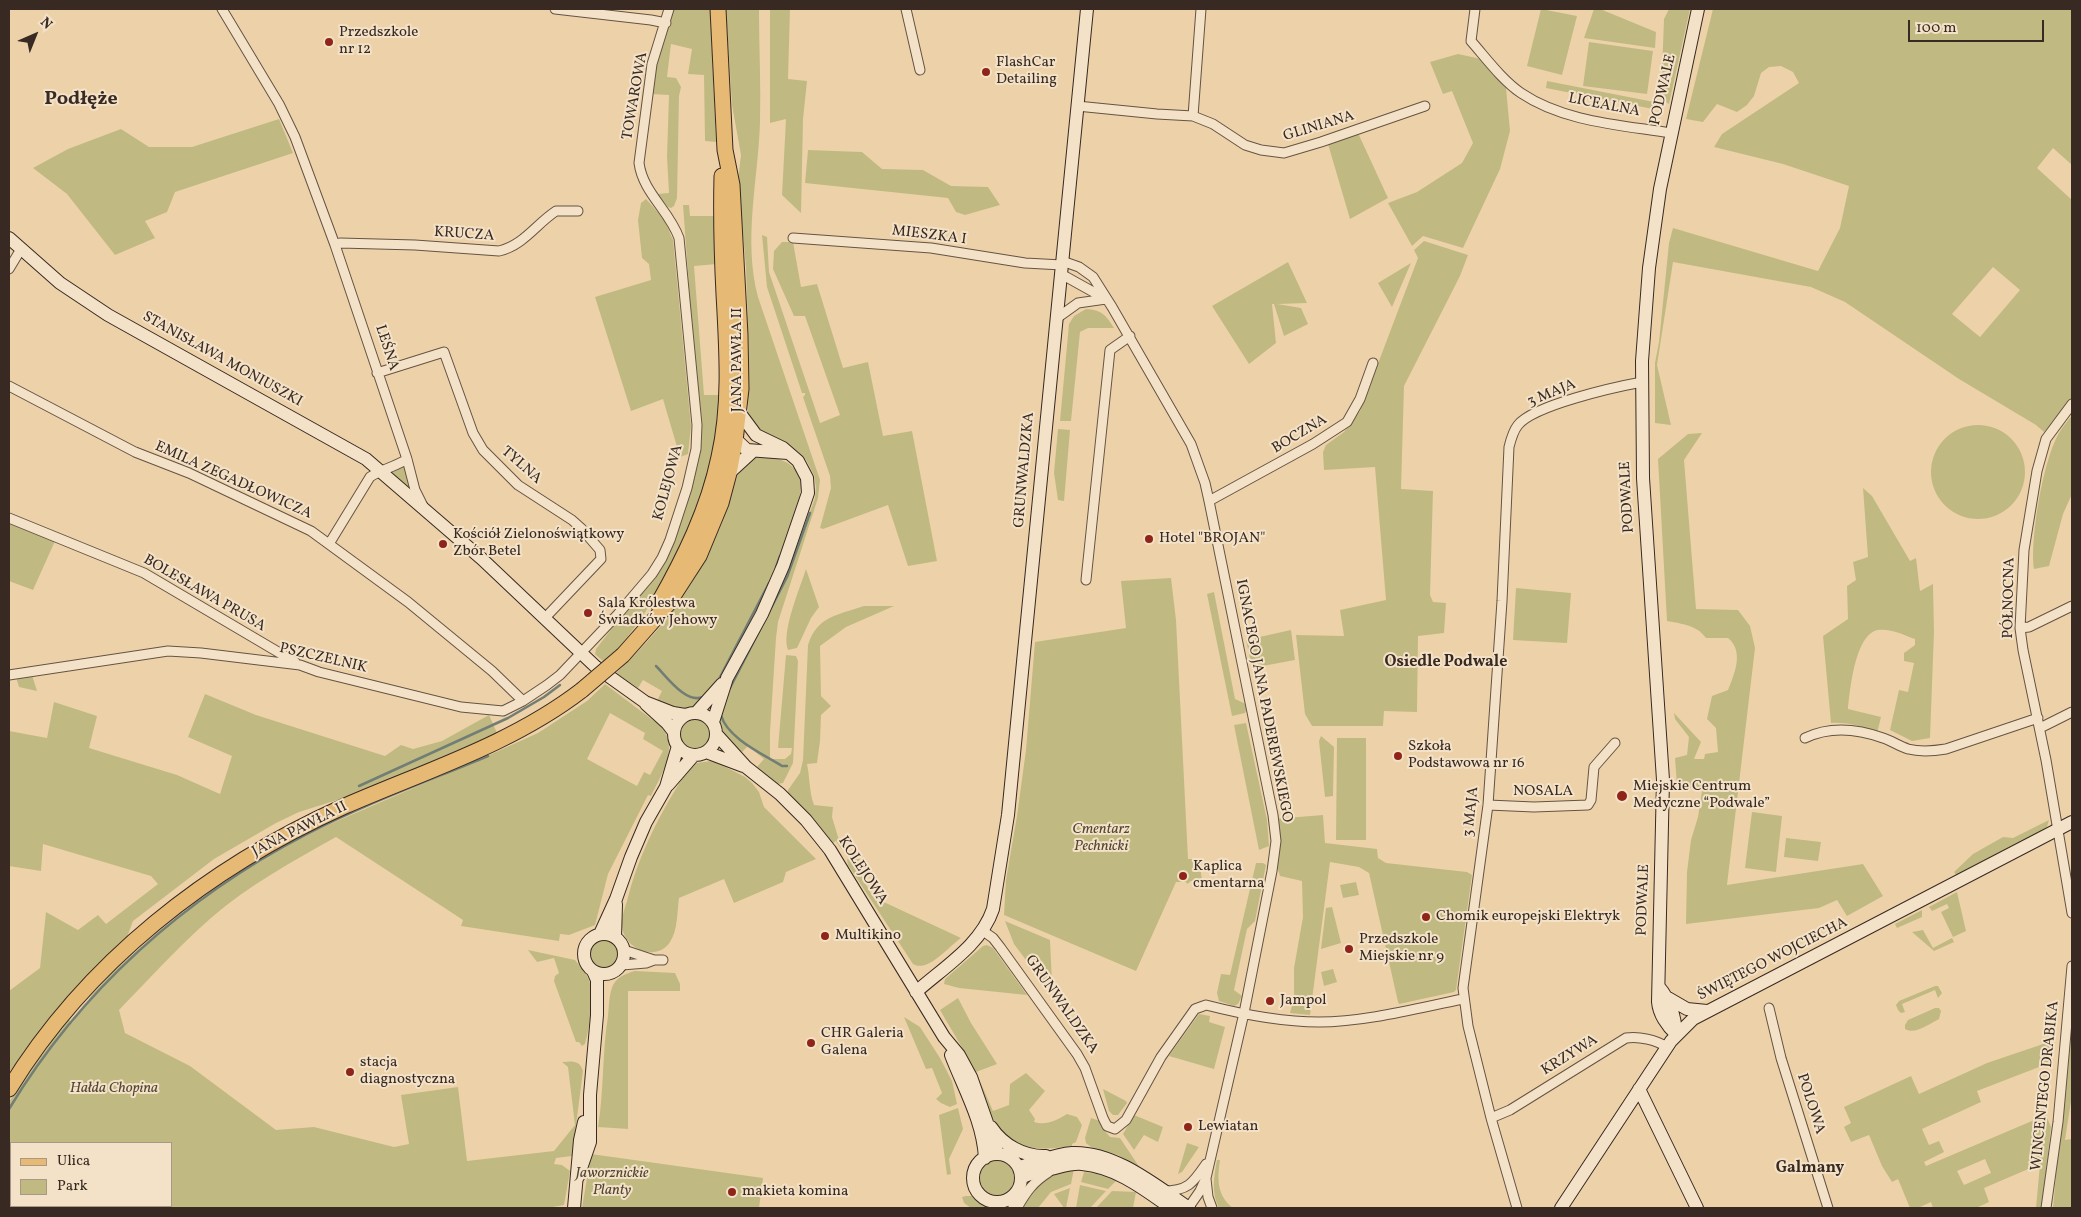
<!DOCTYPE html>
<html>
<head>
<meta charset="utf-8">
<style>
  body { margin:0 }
  #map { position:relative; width:2081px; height:1217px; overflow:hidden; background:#edd2a9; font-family:Vollkorn,serif }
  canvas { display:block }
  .frame { position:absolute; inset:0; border:10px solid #382922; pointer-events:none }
  .legend { position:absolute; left:10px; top:1142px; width:162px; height:65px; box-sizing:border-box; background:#f3e2c7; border:1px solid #a89885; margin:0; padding:6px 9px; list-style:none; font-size:15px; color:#382922 }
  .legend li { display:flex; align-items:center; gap:10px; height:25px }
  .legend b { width:25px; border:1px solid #a89885 }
  .north { position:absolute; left:10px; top:10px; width:50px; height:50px; -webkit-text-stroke:4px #f3e2c7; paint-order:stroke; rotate:44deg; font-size:14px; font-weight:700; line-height:20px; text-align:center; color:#382922 }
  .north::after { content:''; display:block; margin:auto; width:18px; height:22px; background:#382922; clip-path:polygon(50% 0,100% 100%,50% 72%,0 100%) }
  .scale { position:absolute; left:1908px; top:20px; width:136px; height:22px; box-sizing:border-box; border:2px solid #382922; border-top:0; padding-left:6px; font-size:15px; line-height:18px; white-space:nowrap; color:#382922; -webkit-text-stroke:4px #f3e2c7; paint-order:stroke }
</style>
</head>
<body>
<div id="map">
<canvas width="2081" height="1217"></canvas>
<div class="frame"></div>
<ul class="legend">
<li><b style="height:6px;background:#e6b974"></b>Ulica</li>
<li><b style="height:14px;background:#c0ba82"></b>Park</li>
</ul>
<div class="north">N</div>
<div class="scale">100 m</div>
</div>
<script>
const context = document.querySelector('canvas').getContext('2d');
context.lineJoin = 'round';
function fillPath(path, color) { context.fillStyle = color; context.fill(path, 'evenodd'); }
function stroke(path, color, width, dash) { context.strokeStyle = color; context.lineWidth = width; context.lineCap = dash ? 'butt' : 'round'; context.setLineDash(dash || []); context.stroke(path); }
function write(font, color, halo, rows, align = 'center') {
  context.font = font + ' Vollkorn,serif'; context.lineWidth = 4; context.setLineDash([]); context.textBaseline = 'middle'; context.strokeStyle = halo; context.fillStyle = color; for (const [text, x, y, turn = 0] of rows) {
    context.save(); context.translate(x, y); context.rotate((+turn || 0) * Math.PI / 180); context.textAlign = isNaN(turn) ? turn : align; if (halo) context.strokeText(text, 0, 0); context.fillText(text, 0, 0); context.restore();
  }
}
const green = new Path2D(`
  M674 9H710L716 142 705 141 704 75 688 74 692 49 671 44 667 77 676 78 681 87 679 96 677 198 674 206 671 208 668 207 657 194 669 193 667 157 669 95 651 94 655 65Z
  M726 9H759C759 47 761 85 760 123 758 181 743 240 758 297L820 480 818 498 778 622 776 638 770 732V759H785L791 754 792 748H778L786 655 796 656 798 661 793 763 783 783 777 784 757 767 764 759 748 746 740 754 720 735 718 721 729 690 787 577 815 498 816 487 814 475 806 460 794 449 762 435 748 416 749 357 746 267 738 180 741 155 732 105Z
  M770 9H790L788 79 807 81 803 119 801 213 782 195 786 119 770 123Z
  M1541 9 1577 16 1562 75 1527 66Z
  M1594 9H1600L1656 32 1655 48 1584 38Z
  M1669 9H1690L1669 104 1661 99 1664 19Z
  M1713 9H2072V165L2053 148 2037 168 2072 200V401L2044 432 2036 425 1959 379 1845 302 1811 287 1673 262 1657 365 1671 425 1655 423V363L1659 342 1669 243 1673 228 1818 271 1840 228 1849 186 1783 164 1714 147 1722 134 1799 83 1793 72 1781 66 1769 67 1761 73 1754 96 1747 105 1737 112 1717 104 1703 122 1686 119ZM1993 267 2020 290 1980 337 1952 314Z
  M1589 42 1653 51 1647 94 1583 86Z
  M1458 54 1481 59 1506 88 1510 131 1500 169 1463 248 1423 236 1412 246 1388 203 1417 192 1462 163 1473 143 1452 91 1443 94 1430 62Z
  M1547 81 1654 102 1653 109 1546 88Z
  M279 119 293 153 175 192 167 212 145 221 155 238 115 255 67 194 33 168 68 149 121 129 149 147H192Z
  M1358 133 1388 198 1350 219 1328 144Z
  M808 150 862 152 882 169 923 170 951 186 988 187 1000 205 965 215 956 212 948 198 805 183Z
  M646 199 664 219 673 240 691 426 688 454 680 457 663 399 631 411 595 297 651 280 649 264 642 258 638 220 641 203Z
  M683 205H689L690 216H715L717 264 694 266 704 395H721C720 409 719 423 717 437 705 512 658 609 605 663L595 654 596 649 665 560 682 519 698 463 702 439V423L690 300Z
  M762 235 767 237 769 272 820 423 840 415 805 316H794L773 269 774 251 782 242H793L801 287 817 284 843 368 868 362 883 436 912 431 937 561 908 566 888 505 823 529 820 528 831 488 830 476 803 397 805 395V393H802L767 287Z
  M1424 241 1468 255 1460 276 1404 386 1401 489 1433 491 1430 595 1433 602 1446 603 1444 633 1418 636 1417 712 1384 711 1383 726H1312L1305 714 1296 635 1344 636 1340 610 1386 600 1375 467 1324 470 1323 452 1326 445 1344 432 1360 411 1418 258 1414 250Z
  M1288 262 1307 303 1277 304 1301 308 1308 324 1284 336 1274 304H1272L1276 343 1249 364 1212 306Z
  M1411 263 1392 307 1378 283Z
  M1086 309C1102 310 1106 315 1114 328H1088L1080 332 1071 421H1060L1069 324 1074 316Z
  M2072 415V494L2063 514 2049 566 2034 569C2030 539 2043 460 2059 433 2062 427 2068 421 2072 415Z
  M1931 472a47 47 0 1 1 94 0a47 47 0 1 1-94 0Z
  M1058 429 1070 430 1064 501 1058 500 1054 473Z
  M1702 433 1684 460 1696 609 1738 610 1750 626 1755 648 1727 885 1863 864 1883 896 1847 916 1837 900 1819 908 1686 924 1687 872 1691 840 1698 817 1702 791 1677 785 1675 758 1687 755 1689 737 1675 719 1674 713 1701 742 1694 759H1704L1705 754 1718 752 1716 728 1707 719 1712 696 1728 690C1735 673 1744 651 1728 638H1706C1697 625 1682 624 1667 621L1658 459 1688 434Z
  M760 456C776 457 795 461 800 479 810 509 724 689 696 706 683 714 669 706 657 701L662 691 643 680 638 688 616 673C658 634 692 591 715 539 726 516 732 491 740 467L747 459Z
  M403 466 405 469 410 486 407 487 392 475V472Z
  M1863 488 1872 496 1910 561 1916 558 1920 591 1933 584 1934 632 1930 738 1912 741 1890 730 1899 690 1908 692 1914 663 1904 661V653L1915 645V639C1904 635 1890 628 1878 630 1855 634 1850 690 1848 709L1881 717 1877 733C1862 726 1847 722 1831 723L1823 636 1848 619 1847 586 1856 580 1853 562 1868 557Z
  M9 522 55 541 33 590 9 581Z
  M806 569 819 607 811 618 797 648 788 650C781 632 800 588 806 569Z
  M1171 578 1176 620 1188 859H1199L1202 880 1191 881 1187 884 1186 882H1176L1136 971 1004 915 1006 880 1017 816 1026 750 1035 642 1126 628 1121 581Z
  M1516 588 1571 593 1567 643 1513 640Z
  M1214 592 1235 699 1246 704 1247 708 1245 713 1232 716 1207 594Z
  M864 606H894L846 627 820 646 821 696 831 706 821 715 820 741 817 763 807 764C810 778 809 791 814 805L833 807 832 817 842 850 836 841 831 844 788 795V790L800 773 803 760 808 645C817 616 838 615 864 606Z
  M1291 630 1295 660 1252 668 1246 640Z
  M32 675 37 691 19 687 16 677Z
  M605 684 662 727C679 749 661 775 651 796L648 795 608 874 595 925 569 935 560 934 559 941 461 926 463 920 336 837C293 861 249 885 211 918 178 947 149 979 119 1010L125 1033 190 1066 276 1130 314 1127 394 1147 409 1144 401 1095 458 1087 467 1161 554 1151 575 1125 568 1067 562 1062C572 1061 580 1060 583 1071L572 1156 556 1158 554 1164 562 1165 570 1171 564 1205 547 1208H62V1206H171V1143H11V1155L9 1154V1102L16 1091 68 1019 72 1023 94 992 115 970 161 929 231 879 307 834 476 761 538 733 587 701ZM610 713 645 733 643 739 663 751 650 775 644 772 637 786 587 759Z
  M205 694 256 715 385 756 401 745 413 749 442 741 489 715 497 733 353 795 299 812 276 823 214 859 133 921 127 937 81 983 9 1072V991L40 968 46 912 78 930 98 915 106 924 158 884 151 876 43 844 41 871 9 866V731L47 738 54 702 97 716 89 748 177 775 220 794 232 756 188 737Z
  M680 734a15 15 0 1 1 30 0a15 15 0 1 1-30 0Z
  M1246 723 1267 820 1269 846 1259 850 1234 725Z
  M1321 736 1334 747 1333 796 1325 797 1319 741Z
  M1337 738H1366V840H1336Z
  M711 761 716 762 745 777 752 783 759 792 764 807 816 859 786 872 783 882 734 903 724 879 679 898C677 912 678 930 670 942 658 961 628 951 623 931 620 922 624 910 627 901 637 860 655 823 677 787 681 780 686 770 692 765 697 762 705 762 711 761Z
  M1752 812 1782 816 1776 872 1745 868Z
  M1323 815 1325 843 1377 849 1378 858 1386 863 1467 872 1472 875 1456 990 1454 992 1399 1004 1398 1002 1369 873 1359 867 1330 862 1310 1015 1290 1013 1294 998V968L1303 917 1302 881 1280 876 1276 864 1274 819Z
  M2049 820 2047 827 2043 830 1956 875 1954 872 1973 854 2003 837 2013 838Z
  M1786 838 1821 842 1818 861 1784 857Z
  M847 859H860L855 865 873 897 961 938C948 947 928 973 913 964L848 865Z
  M1256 863H1263L1266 865 1255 921 1247 929 1234 990 1242 996 1238 1004 1234 1006 1219 1001 1217 993 1221 974 1230 975Z
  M1356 882 1359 895 1343 898 1340 885Z
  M1957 892 1966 931 1953 937 1941 912 1949 908 1947 904 1932 911 1929 907Z
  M1332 907 1341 943 1321 949 1326 908Z
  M1922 910V917L1897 928 1895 924Z
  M1005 921 1050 940 1052 983H1043L1014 944Z
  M1923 930 1933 948 1952 938 1954 942 1934 951 1912 932Z
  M590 954a14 14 0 1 1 28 0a14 14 0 1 1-28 0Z
  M987 945 993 948 1027 995 959 988 944 984 945 979 983 946Z
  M528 950 575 960C580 966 586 973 589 980 595 993 589 1031 585 1044L582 1046 579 1042H576L554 981 555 976 559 973 554 958 537 962Z
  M1333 969 1337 982 1324 986 1321 972Z
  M635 971 675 973 680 984V991H628V1129L598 1127C604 1090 602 1053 608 1016 609 1006 609 994 613 985 617 977 627 973 635 971Z
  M1935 986H1938L1942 993 1938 998 1935 990 1902 1004 1905 1012 1901 1013 1898 1010 1896 1005 1899 1001Z
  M2072 997V1095L2065 1140 2072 1139V1208H2053Z
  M958 998 971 1023 997 1064 976 1072 993 1111 1009 1105 1010 1084 1026 1073 1045 1091 1029 1110 1035 1119 1034 1122C1046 1126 1057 1120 1067 1114L1077 1117 1082 1125 1076 1142 1072 1144V1146C1040 1151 1009 1151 992 1118 986 1105 983 1091 978 1078 967 1054 953 1033 940 1010Z
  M1935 1008H1939L1941 1011 1939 1019C1929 1024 1915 1035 1905 1029V1025L1908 1020Z
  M1199 1014 1210 1016 1209 1022 1225 1027 1214 1069 1169 1056Z
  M904 1017 920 1027 940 1058 952 1081 957 1104 950 1107 941 1103 936 1099 942 1093 932 1068 926 1069Z
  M2055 1040 2052 1062 1977 1091 1981 1102 1922 1129 1929 1145 1939 1141 1944 1152 1924 1162 1926 1166 2046 1115 2051 1127 2042 1208H2036L2040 1164 1984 1188 1989 1202 1976 1208H1933L1931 1202 1918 1208H1910L1898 1179 1892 1182 1882 1166 1869 1135 1851 1142 1844 1127 1851 1123 1844 1107 1911 1076 1919 1094 1987 1063ZM1985 1159 1991 1173 1964 1185 1957 1171Z
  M1103 1089 1126 1101 1127 1103 1118 1115H1113L1109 1111Z
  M958 1108 963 1129 949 1159 951 1174 947 1175 939 1115Z
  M1134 1115 1163 1127 1158 1142 1144 1135 1134 1150 1123 1134Z
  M1091 1118 1100 1121 1104 1130 1110 1137 1120 1138 1140 1168 1118 1155 1091 1147 1086 1143 1085 1138Z
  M1187 1143 1199 1147 1182 1172 1178 1174Z
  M591 1154 763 1178 759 1208H582Z
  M1217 1160H1220C1217 1179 1217 1196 1233 1208H1219C1211 1193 1214 1176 1217 1160Z
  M980 1178a17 17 0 1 1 34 0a17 17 0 1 1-34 0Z
  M1074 1169 1071 1184 1051 1192 1038 1208H1022C1031 1185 1050 1174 1074 1169Z
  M1084 1172 1098 1174 1116 1181 1108 1189 1081 1182Z
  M1080 1185 1106 1191 1090 1208H1076Z
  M1070 1188 1066 1208H1064L1054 1194Z
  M1112 1191 1136 1192 1133 1208H1096Z
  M966 1196H972L994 1208H971L964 1203 962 1197Z`);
const stream = new Path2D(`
  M776 567 780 556
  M656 666C667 677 686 704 703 697
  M718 681 769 583
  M730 688 787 577 810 513
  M721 715C727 738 763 754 782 766H787
  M359 786 508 718 544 697 560 685
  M9 1109C81 990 184 898 307 834 365 804 428 781 488 756`);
const street = new Path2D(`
  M222 9 279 104 295 137 335 245 407 459 415 490 423 506
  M555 9 651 20 666 23
  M906 9 920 70
  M1475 9 1471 41C1486 58 1502 80 1521 93 1564 122 1621 125 1671 133
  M1077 106 1157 114 1193 116 1213 124 1245 145 1261 150 1284 153 1321 142 1425 106
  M1193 116 1201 9
  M793 238 931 248 1025 263 1062 265
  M335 245 340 243 415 245 499 251C524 245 536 224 556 211H578
  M1062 261 1079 267 1093 277 1112 307 1191 444 1205 483 1209 501 1273 815 1276 841 1272 871 1244 1013 1206 1178 1200 1191 1191 1204 1185 1205 1183 1208
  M9 269 21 249
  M1061 274 1106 299
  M1057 318 1078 303 1106 299
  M377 373 444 352 473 433 483 450 518 485 572 520 581 528 600 550 601 559 544 619
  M9 386 135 452 189 473 311 531 408 602 492 671 523 701
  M2072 404 2046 439 2037 471 2024 550 2020 628 2023 650 2046 760 2072 913
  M1209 501 1313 444 1347 422 1360 399 1373 363
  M9 518 144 573 295 662
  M329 544 370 477C382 469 395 467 407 459
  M1086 580 1110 350 1130 336
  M2020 628 2029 627 2072 606
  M9 675 168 651 201 653 300 665 319 672 461 707 503 711 523 701 547 685 560 675 618 614 652 574 662 558 670 540 687 488 696 449 697 425 679 238C669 210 643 193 639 163L652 64 669 9
  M2040 728 2072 712
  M1805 738C1830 726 1858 729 1883 738 1892 741 1899 746 1908 749 1920 752 1934 751 1946 749L2038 718
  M1488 805 1534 807 1588 805 1591 800 1594 767 1615 743
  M983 931 993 938 1000 947 1077 1054 1085 1068 1103 1118 1107 1126 1115 1129 1126 1120 1161 1057 1195 1009 1206 1005C1241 1014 1283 1022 1319 1022 1365 1022 1418 1008 1463 999
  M624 950 654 960H663
  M622 965 646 963 654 960
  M1769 1008 1781 1058 1828 1208
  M1491 1118 1510 1110 1626 1038C1639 1036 1656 1040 1667 1047
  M1206 1179 1208 1197 1212 1208
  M1163 1191C1188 1191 1193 1183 1206 1164
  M1013 1197V1208
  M995 1202 999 1208
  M1017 1208C1026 1192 1033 1182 1049 1172
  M1517 1208 1491 1118 1468 1026 1463 988 1488 805 1502 601 1509 447C1511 439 1513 431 1518 425 1534 405 1615 387 1642 382
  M2046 1208 2058 1122 2072 966`);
const secondary = new Path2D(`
  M9 238 60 283 108 315 366 459 482 559 596 667 645 702 673 713 685 715
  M731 435 747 450 788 453
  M729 473 753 451
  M646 704 667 723 674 732
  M674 734a21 21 0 1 1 42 0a21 21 0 1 1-42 0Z
  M696 713 722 684
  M713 722 727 678 762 614 783 566 808 493 807 478 798 461 783 448 756 435 739 412
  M717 735 746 767 780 794 806 820 830 850 944 1037 959 1055 971 1077 998 1154
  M706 752 743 766
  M668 785 694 755
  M584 954a20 20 0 1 1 40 0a20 20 0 1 1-40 0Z
  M600 934 616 899 631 857 646 822 666 787 678 746
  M615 937 616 904
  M1659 987C1671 1001 1675 1016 1676 1034
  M916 992C944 967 981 945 993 909L1008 815 1087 9
  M1668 998 1687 1009 1707 1011
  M1676 1034C1667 1026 1659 1014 1658 1002L1663 780 1643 478 1642 361 1649 268 1660 189 1698 9
  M951 1055C964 1089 983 1121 985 1158
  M1639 1089 1697 1208
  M991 1127C1003 1145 1024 1157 1046 1156
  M973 1178a24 24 0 1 1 48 0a24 24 0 1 1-48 0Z
  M1019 1167C1036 1163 1054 1154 1072 1153 1114 1151 1155 1185 1189 1208
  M578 1177 590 1142V1095L597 1015V980L593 971
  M1021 1178C1032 1172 1043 1170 1055 1168 1063 1166 1073 1163 1082 1164 1116 1167 1144 1189 1171 1208
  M574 1208 580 1140 584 1122
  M1561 1208 1671 1041 1693 1019 2072 822`);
const primary = new Path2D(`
  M658 604C684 558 708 510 719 457 731 404 727 349 724 294 722 255 721 216 722 176
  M623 655 668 604 699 556 721 503 729 473 735 441 741 389 740 335 732 185 725 150 718 9
  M9 1089C87 962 209 867 345 806 425 771 512 744 582 690`);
const primaryBridge = new Path2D(`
  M582 690 623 655`);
const markers = [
  [329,42,5,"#8f2418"],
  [986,72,5,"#8f2418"],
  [1149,539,5,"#8f2418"],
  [443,544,5,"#8f2418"],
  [588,613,5,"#8f2418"],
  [1398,756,5,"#8f2418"],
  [1622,796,6,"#8f2418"],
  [1183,876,5,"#8f2418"],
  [1426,917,5,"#8f2418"],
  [825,936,5,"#8f2418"],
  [1349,949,5,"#8f2418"],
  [1270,1001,5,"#8f2418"],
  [811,1043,5,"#8f2418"],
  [350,1072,5,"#8f2418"],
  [1188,1127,5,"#8f2418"],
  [732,1192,5,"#8f2418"]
];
const poiNames = [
  ["Przedszkole",339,33],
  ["nr 12",339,50],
  ["FlashCar",996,63],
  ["Detailing",996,80],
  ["Kościół Zielonoświątkowy",453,535],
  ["Zbór Betel",453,552],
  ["Hotel \"BROJAN\"",1159,539],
  ["Sala Królestwa",598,604],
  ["Świadków Jehowy",598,621],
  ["Szkoła",1408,747],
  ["Podstawowa nr 16",1408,764],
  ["Miejskie Centrum",1633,787],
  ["Medyczne “Podwale”",1633,804],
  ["Kaplica",1193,867],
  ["cmentarna",1193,884],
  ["Chomik europejski Elektryk",1436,917],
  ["Multikino",835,936],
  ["Przedszkole",1359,940],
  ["Miejskie nr 9",1359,957],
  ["Jampol",1280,1001],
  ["CHR Galeria",821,1034],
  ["Galena",821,1051],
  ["stacja",360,1063],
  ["diagnostyczna",360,1080],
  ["Lewiatan",1198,1127],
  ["makieta komina",742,1192]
];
const streetNames = [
  ["PODWALE",1664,90,-77],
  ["TOWAROWA",636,96,-80],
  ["LICEALNA",1604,106,11],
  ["GLINIANA",1319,127,-17],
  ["KRUCZA",464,235,4],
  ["MIESZKA I",929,236,7],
  ["LEŚNA",386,348,72],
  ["STANISŁAWA MONIUSZKI",222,360,29],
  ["JANA PAWŁA II",738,360,-90],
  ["3 MAJA",1552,394,-22],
  ["BOCZNA",1300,435,-31],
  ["TYLNA",521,466,41],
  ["GRUNWALDZKA",1025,470,-85],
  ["EMILA ZEGADŁOWICZA",233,481,24],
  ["KOLEJOWA",669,483,-75],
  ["PODWALE",1628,497,-93],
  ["BOLESŁAWA PRUSA",204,594,30],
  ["PÓŁNOCNA",2010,598,-89],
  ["PSZCZELNIK",323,659,13],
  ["IGNACEGO JANA PADEREWSKIEGO",1263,701,79],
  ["NOSALA",1543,792],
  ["3 MAJA",1472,812,-84],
  ["JANA PAWŁA II",300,830,-27],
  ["KOLEJOWA",862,871,57],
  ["PODWALE",1644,900,-88],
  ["ŚWIĘTEGO WOJCIECHA",1773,960,-27],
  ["GRUNWALDZKA",1061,1005,55],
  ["KRZYWA",1570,1056,-32],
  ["WINCENTEGO DRABIKA",2046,1086,-84],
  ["POLOWA",1810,1104,72]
];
const parkNames = [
  ["Cmentarz",1101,830],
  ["Pechnicki",1101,847],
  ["Hałda Chopina",114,1089],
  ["Jaworznickie",612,1174],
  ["Planty",612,1191]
];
const neighbourhoodNames = [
  ["Osiedle Podwale",1446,663],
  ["Galmany",1810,1169]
];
const districtNames = [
  ["Podłęże",81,100]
];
fillPath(green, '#c0ba82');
stroke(stream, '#727e75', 2.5);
stroke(street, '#655344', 11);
stroke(secondary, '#382922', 14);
stroke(primary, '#382922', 17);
stroke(street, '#f3e2c7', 9);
stroke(secondary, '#f3e2c7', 12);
stroke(primary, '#e6b974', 15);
stroke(primaryBridge, '#382922', 17, []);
stroke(primaryBridge, '#e6b974', 15);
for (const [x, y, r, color] of markers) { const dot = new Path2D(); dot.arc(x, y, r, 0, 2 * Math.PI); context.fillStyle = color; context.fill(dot); stroke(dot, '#f3e2c7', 2); }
write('15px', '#382922', '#f3e2c7', poiNames, 'left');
write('15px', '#382922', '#f3e2c7', streetNames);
write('italic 15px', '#534635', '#f3e2c7', parkNames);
write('bold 16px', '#382922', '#f3e2c7', neighbourhoodNames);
write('bold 20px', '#382922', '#f3e2c7', districtNames);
</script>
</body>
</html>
